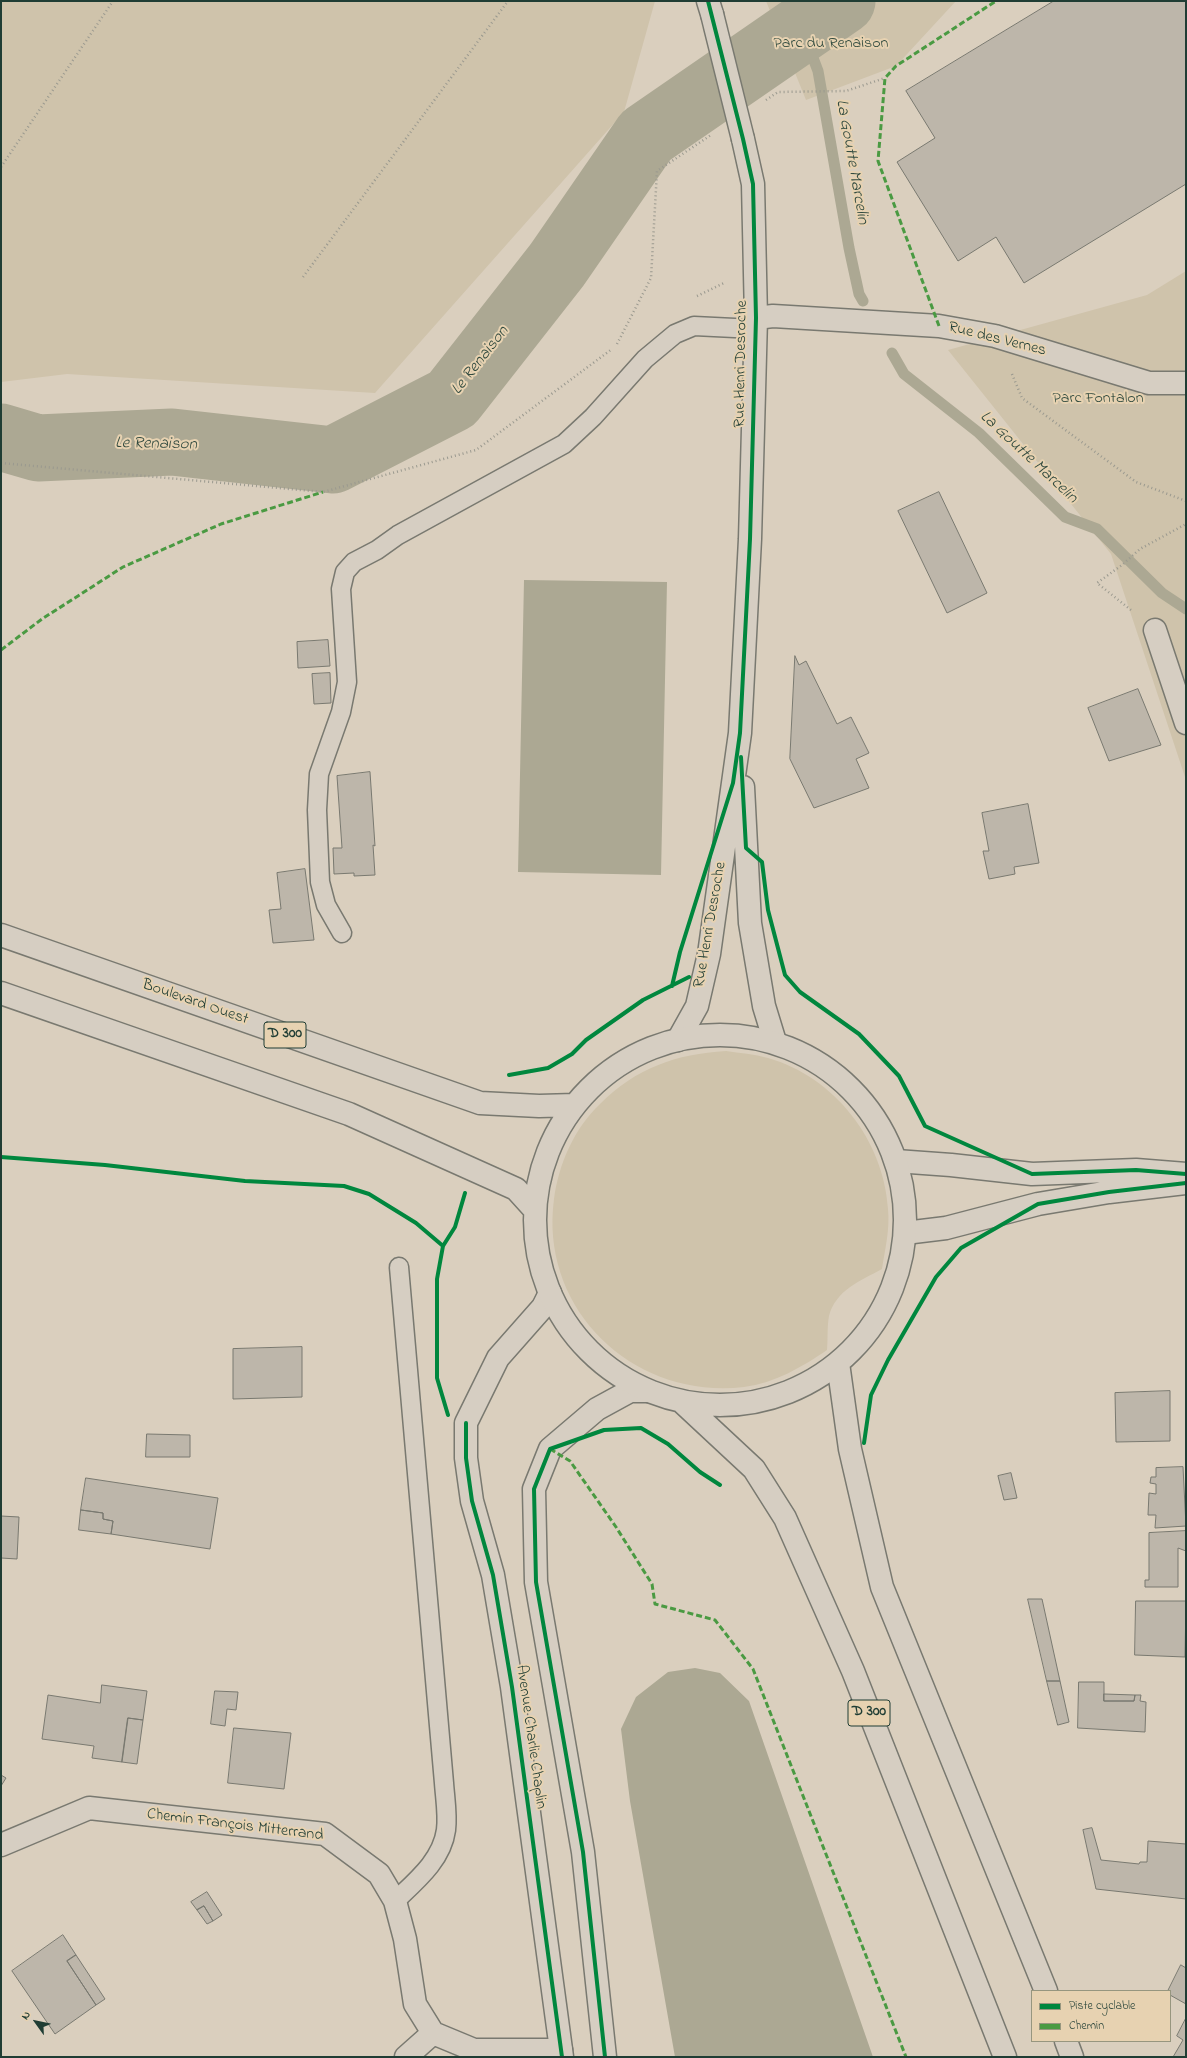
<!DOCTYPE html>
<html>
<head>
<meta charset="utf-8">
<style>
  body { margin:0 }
  #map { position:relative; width:1187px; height:2058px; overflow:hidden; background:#dacfbe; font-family:"Indie Flower",sans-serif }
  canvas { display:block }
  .frame { position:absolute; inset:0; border:2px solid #1f3d34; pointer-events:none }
  .legend { position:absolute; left:1031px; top:1990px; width:140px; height:52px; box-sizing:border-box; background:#e7d2b1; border:1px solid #97967f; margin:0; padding:5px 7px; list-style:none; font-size:12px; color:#1f3d34 }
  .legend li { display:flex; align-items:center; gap:8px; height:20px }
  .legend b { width:20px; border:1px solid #97967f }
  .north { position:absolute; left:16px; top:2002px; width:40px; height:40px; -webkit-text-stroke:3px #e7d2b1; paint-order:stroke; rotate:303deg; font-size:11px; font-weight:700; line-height:16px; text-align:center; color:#1f3d34 }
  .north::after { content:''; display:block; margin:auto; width:14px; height:18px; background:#1f3d34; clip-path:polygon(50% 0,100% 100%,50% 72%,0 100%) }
</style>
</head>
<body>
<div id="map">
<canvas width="1187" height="2058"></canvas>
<div class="frame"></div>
<ul class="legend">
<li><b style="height:5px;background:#00873e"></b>Piste cyclable</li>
<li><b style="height:5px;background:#4a9a42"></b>Chemin</li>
</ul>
<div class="north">N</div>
</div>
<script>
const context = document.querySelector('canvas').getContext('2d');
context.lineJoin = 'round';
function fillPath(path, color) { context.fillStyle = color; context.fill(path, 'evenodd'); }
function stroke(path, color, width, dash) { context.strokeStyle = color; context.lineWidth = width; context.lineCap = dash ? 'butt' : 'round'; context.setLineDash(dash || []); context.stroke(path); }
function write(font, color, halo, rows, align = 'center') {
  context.font = font + ' "Indie Flower",sans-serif'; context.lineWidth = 4; context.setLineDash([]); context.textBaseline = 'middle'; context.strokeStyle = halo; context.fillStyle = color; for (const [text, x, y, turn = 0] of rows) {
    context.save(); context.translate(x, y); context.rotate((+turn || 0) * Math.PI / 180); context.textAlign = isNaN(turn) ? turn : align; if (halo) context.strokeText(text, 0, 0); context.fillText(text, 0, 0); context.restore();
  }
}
const green = new Path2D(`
  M1 1H655L624 112 375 393 67 374 1 382Z
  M766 1H956L896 66 806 100Z
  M1186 271V780L1111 554 948 350 1147 295Z
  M726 1051C740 1053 754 1054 768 1058 835 1077 884 1141 888 1209 890 1230 885 1249 882 1269 860 1281 836 1290 829 1316 827 1326 828 1339 827 1350 802 1367 775 1383 744 1387 634 1400 539 1310 554 1199 559 1163 574 1129 600 1104 636 1068 676 1054 726 1051Z`);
const water = new Path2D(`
  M524 580 667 582 661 875 518 872Z
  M695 1668 720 1673 749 1701 873 2057H675L630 1801 621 1729 636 1697 668 1672Z`);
const stream = new Path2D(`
  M802 29 818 71 849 248 859 294 863 301
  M892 353 904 374 979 433 1065 517 1097 529 1162 593 1186 609`);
const river = new Path2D(`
  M1 437 38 448 172 442 333 460 452 399 557 265 646 136 842 1`);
const building = new Path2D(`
  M1054 1H1186V184L1024 283 996 237 958 261 897 162 935 138 906 91Z
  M939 492 987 593 947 613 898 511Z
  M328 640 330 666 298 668 297 642Z
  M795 656 799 665 806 661 837 724 851 717 869 753 856 759 869 788 814 808 790 759Z
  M330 673 331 703 314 704 312 674Z
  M1138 689 1161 745 1109 761 1088 708Z
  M370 772 375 846 373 845 375 875 354 876V873L334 874 333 848H342L337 776Z
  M1028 804 1039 863 1014 867 1015 874 989 879 983 851H989L982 813Z
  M305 869 314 940 273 943 269 910 281 909 277 873Z
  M302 1347V1397L233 1399V1349Z
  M1170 1391V1441L1116 1442 1115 1393Z
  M147 1434 190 1435V1457H146Z
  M1183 1467 1186 1526 1155 1528 1156 1515H1148L1149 1493 1156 1494V1484L1150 1483 1151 1477H1156V1468Z
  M1011 1473 1017 1498 1004 1500 998 1476Z
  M86 1478 218 1498 210 1549 111 1534 113 1521 103 1519V1513L81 1510Z
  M81 1510 103 1513V1519L113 1521 111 1534 79 1530Z
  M1 1516 19 1517 17 1559 1 1558Z
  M1186 1531V1551L1178 1548V1587H1145V1580H1149V1533Z
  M1028 1599H1042L1060 1681H1047Z
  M1136 1601H1186L1185 1657 1135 1655Z
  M1047 1681H1060L1069 1722 1058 1725Z
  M1079 1682H1104V1701H1134L1135 1695H1141L1140 1701 1146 1702 1145 1732 1078 1728Z
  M102 1685 147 1691 143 1720 128 1718 122 1762 92 1758 94 1746 42 1739 48 1695 100 1703Z
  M215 1691 238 1692 236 1710 227 1709 225 1726 211 1724Z
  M1104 1694 1135 1695 1134 1701H1104Z
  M128 1718 143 1720 137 1764 122 1762Z
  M234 1728 291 1733 284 1789 228 1783Z
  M1 1775 6 1778 1 1786Z
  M1092 1828 1101 1860 1139 1864 1140 1862H1147L1148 1841 1186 1844V1899L1096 1889 1083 1830Z
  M207 1892 222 1915 213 1921 204 1906 197 1910 191 1902Z
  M204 1906 213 1921 207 1924 197 1910Z
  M63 1935 76 1955 67 1961 96 2005 55 2034 12 1971Z
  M76 1955 105 1999 96 2005 67 1961Z
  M1181 1965 1186 1968V2004L1170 1995V1991H1168Z
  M1186 2018V2057H1173L1183 2040 1177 2036Z`);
const path = new Path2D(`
  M766 100 778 92 846 91 885 78
  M1 167 113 1
  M303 277 508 1
  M697 296 724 283
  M617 344 651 278 657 171 711 135
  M1012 374 1022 398 1136 482 1186 501
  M1 463 323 492 476 450 612 349
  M1131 610 1097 583 1122 565 1140 549 1186 524`);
const service = new Path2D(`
  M342 933 326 905 320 882 317 810 319 774 341 712 347 682 341 589 345 572 354 562 377 550 398 535 564 444 593 417 645 359 675 334 694 326 755 329
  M395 1901C416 1881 442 1860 446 1830 448 1815 445 1798 444 1783L399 1267`);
const minor = new Path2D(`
  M756 318 773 316 939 326 995 336 1149 383H1186
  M1155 630 1186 723
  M1 1845 89 1808 325 1834 379 1874 395 1901 405 1939 415 2004 433 2033 474 2050H561
  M406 2057 433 2033`);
const tertiary = new Path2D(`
  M708 1 712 14
  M743 787 750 923 764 1006 775 1042
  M678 1040 697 1006 709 954 740 733 750 539 756 318 753 184 743 139
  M550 1293 543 1307 498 1358 466 1423V1458L472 1501 493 1575 512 1687 562 2057
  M605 2057 583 1852 536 1582 534 1489 550 1449 597 1409 630 1391H647`);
const secondary = new Path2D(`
  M896 1161 951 1165 1032 1174 1136 1170 1186 1174
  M905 1233 946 1228 1038 1204 1109 1192 1185 1183`);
const primary = new Path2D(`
  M1 935 480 1103 539 1106 575 1105
  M1 993 349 1114 516 1189 535 1210
  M535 1220a185 185 0 1 1 370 0a185 185 0 1 1-370 0Z
  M838 1363 850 1449 882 1587 1046 1991
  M681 1401 754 1469 785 1518 853 1671 1005 2057
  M1066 2041 1072 2057`);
const tertiaryBridge = new Path2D(`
  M712 14 743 139`);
const quiet = new Path2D(`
  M939 326 878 161 885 78 896 66 996 1
  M1 650 42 619 123 567 221 524 323 492
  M550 1449 570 1461 616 1527 652 1584 655 1604 715 1620 753 1669 906 2057`);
const cycleway = new Path2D(`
  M741 757 746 848 762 862 768 910 785 975 800 992 859 1034 899 1076 925 1126 1032 1174 1136 1170 1186 1174
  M672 986 680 952 733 783 740 733 750 539 756 318 753 184 743 139 708 1
  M509 1075 548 1068 572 1054 586 1040 643 1000 689 977
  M1 1157 105 1165 245 1181 344 1186 369 1194 416 1223 443 1246
  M448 1415 437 1378V1279L443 1246 455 1227 465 1193
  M466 1423V1458L472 1501 493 1575 512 1687 562 2057
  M864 1443 871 1395 888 1360 936 1277 961 1248 1038 1204 1109 1192 1186 1183
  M605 2057 583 1852 536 1582 534 1489 550 1449 604 1430 641 1428 668 1444 700 1472 720 1485`);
const shields = [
  [285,1035,42],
  [869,1713,42]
];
const shieldNames = [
  ["D 300",285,1035],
  ["D 300",869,1713]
];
const parkNames = [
  ["Parc du Renaison",831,44],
  ["Parc Fontalon",1098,399]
];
const streetNames = [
  ["Rue des Vernes",997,340,14],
  ["Rue Henri Desroche",742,364,-89],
  ["Rue Henri Desroche",711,925,-80],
  ["Boulevard Ouest",195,1003,19],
  ["Avenue Charlie Chaplin",530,1737,82],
  ["Chemin François Mitterrand",235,1826,7]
];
const waterNames = [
  ["La Goutte Marcelin",851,162,80],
  ["Le Renaison",481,361,-52],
  ["Le Renaison",156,445,1],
  ["La Goutte Marcelin",1028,458,43]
];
fillPath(green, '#cfc3ab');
fillPath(water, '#aca893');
stroke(stream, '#aca893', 11);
stroke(river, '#aca893', 67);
fillPath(building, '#bdb6aa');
stroke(building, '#797970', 1);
stroke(service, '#797970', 21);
stroke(minor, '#797970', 25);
stroke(tertiary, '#797970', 25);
stroke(secondary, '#797970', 25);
stroke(primary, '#797970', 25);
stroke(path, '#9a998f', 2.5, [1, 3]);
stroke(service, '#d6cec2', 18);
stroke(minor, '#d6cec2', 22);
stroke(tertiary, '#d6cec2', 22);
stroke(secondary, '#d6cec2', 22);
stroke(primary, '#d6cec2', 22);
stroke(tertiaryBridge, '#797970', 25, []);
stroke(tertiaryBridge, '#d6cec2', 22);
stroke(quiet, '#4a9a42', 3, [6, 3]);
stroke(cycleway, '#00873e', 4);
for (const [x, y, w] of shields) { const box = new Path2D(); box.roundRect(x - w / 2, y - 13, w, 26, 3); context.fillStyle = '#e7d2b1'; context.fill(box); stroke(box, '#1f3d34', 1); }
write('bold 15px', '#1f3d34', null, shieldNames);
write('16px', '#304a3e', '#e7d2b1', parkNames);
write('16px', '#1f3d34', '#e7d2b1', streetNames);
write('italic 17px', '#314a3f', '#e7d2b1', waterNames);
</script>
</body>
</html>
